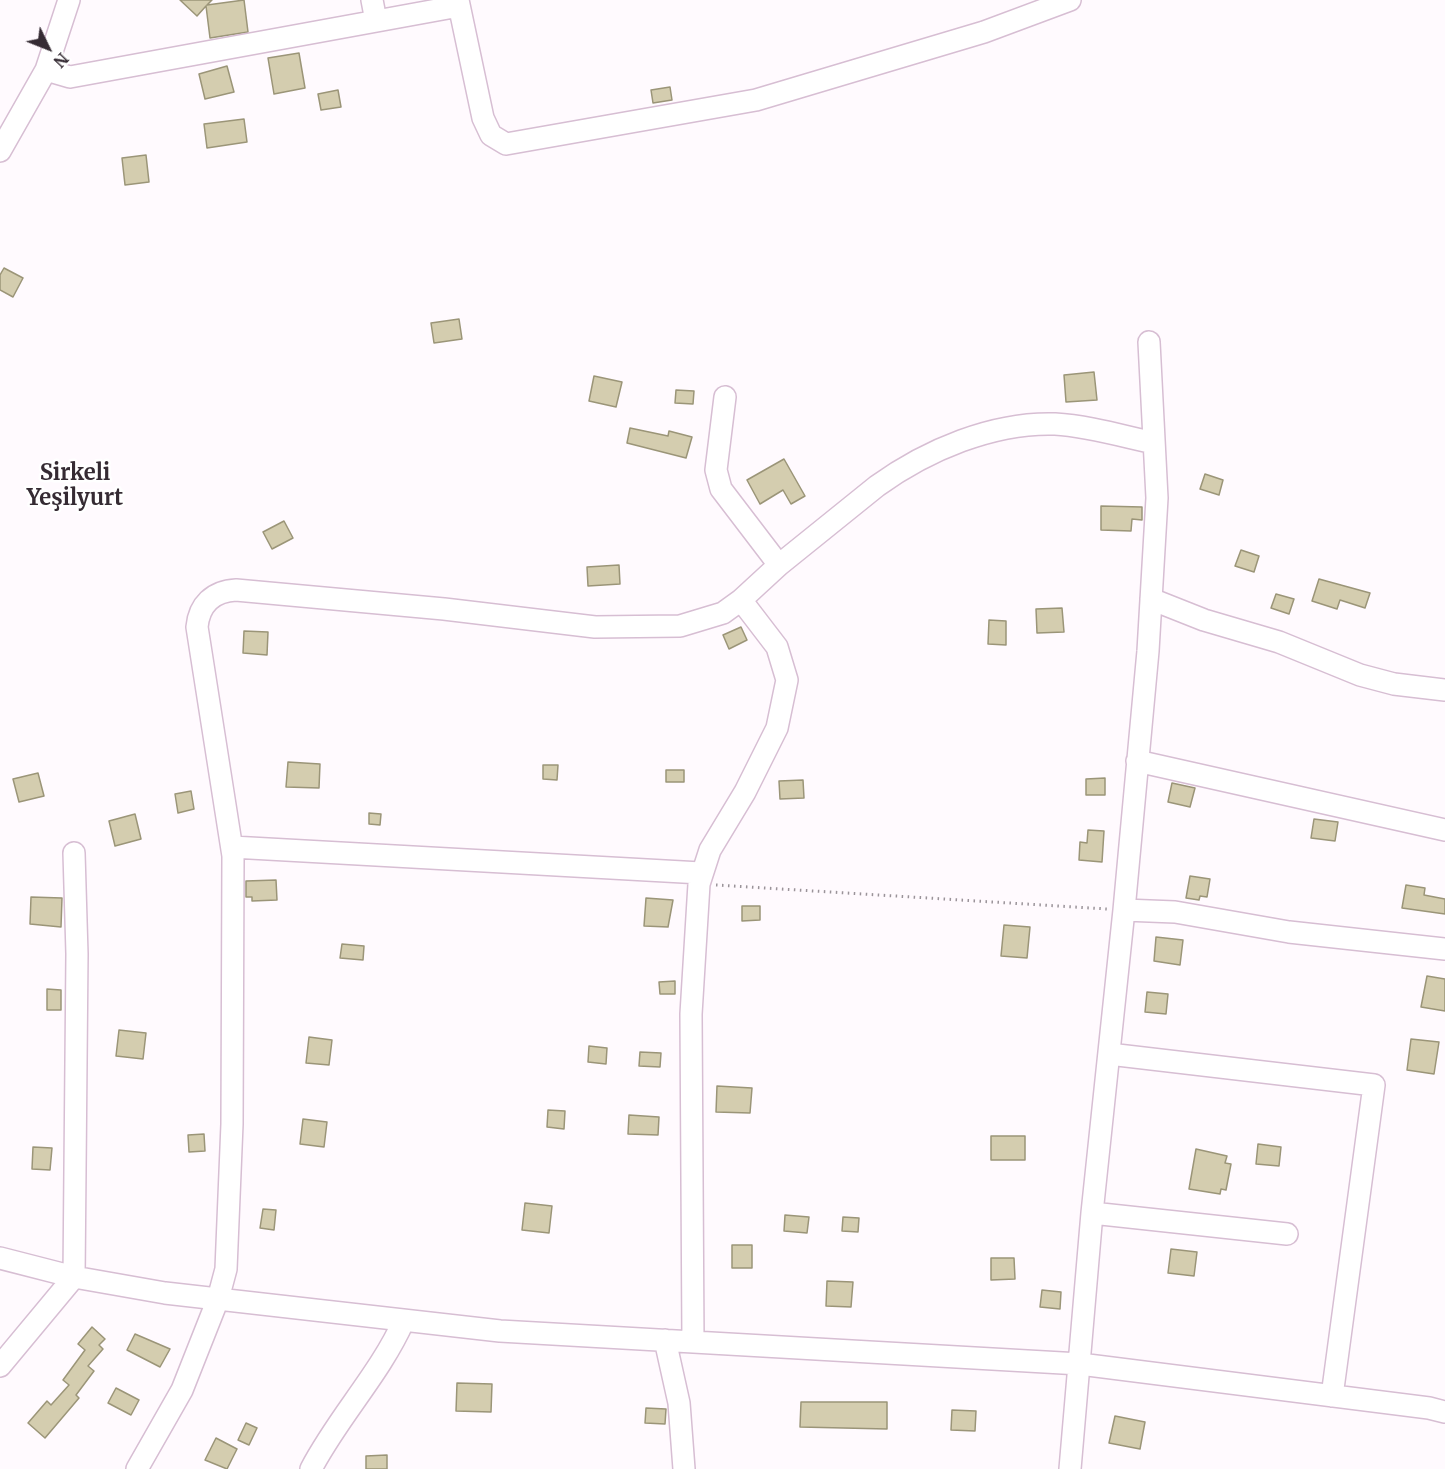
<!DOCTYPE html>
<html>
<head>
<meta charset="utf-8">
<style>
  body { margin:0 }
  #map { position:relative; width:1445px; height:1469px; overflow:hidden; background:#fffafe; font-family:Merriweather,serif }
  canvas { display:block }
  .north { position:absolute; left:18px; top:18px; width:60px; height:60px; -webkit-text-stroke:4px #fff; paint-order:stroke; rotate:133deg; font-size:16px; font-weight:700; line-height:24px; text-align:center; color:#352b33 }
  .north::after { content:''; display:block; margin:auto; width:21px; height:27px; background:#352b33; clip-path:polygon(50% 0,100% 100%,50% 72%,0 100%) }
</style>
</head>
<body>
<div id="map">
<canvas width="1445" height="1469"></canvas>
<div class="north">N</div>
</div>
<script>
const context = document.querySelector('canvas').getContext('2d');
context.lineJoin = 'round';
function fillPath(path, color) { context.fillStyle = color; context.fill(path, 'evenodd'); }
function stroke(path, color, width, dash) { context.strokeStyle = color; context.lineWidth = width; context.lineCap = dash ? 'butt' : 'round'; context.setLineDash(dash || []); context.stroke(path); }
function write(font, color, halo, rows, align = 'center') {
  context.font = font + ' Merriweather,serif'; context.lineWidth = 5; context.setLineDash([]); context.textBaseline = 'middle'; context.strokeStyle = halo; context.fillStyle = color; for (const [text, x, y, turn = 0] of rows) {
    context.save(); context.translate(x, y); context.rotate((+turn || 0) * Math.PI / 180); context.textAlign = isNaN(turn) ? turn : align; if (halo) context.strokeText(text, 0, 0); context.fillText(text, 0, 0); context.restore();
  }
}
const building = new Path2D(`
  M180 0H212L207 5 244 0 248 32 210 38 206 6 197 16Z
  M299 53 305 88 274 94 268 58Z
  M227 66 234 92 205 99 199 74Z
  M670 87 672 100 653 103 651 90Z
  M338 90 341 107 321 110 318 94Z
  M244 119 247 142 207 148 204 124Z
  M146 155 149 182 125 185 122 158Z
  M4 268 23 278 13 297 0 290V275Z
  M459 319 462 339 434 343 431 323Z
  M1094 372 1097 400 1066 402 1064 375Z
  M594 376 622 382 616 407 589 401Z
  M676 390 694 391 693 404 675 403Z
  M630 428 668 436 669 431 692 437 686 458 627 443Z
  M784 459 805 496 791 504 783 490 760 504 747 480Z
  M1205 474 1223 480 1219 495 1200 489Z
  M1101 506 1142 507V520L1132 519 1131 531 1101 530Z
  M284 521 293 538 272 549 263 532Z
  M1241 550 1259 556 1254 572 1235 566Z
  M619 565 620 584 588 586 587 567Z
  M1319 579 1370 593 1365 608 1340 600 1337 609 1312 601Z
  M1276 594 1294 599 1289 614 1271 608Z
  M1062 608 1064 632 1037 633 1036 609Z
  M989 620 1006 621V645L988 644Z
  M741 627 747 640 729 649 723 635Z
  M244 631 268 632 267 655 243 653Z
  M288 762 320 764 319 788 286 787Z
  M543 765H558L557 780 543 779Z
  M666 770H684V782H666Z
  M38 773 44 796 19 802 13 779Z
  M1105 778V795H1086V779Z
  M803 780 804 798 780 799 779 781Z
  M1172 783 1195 788 1190 807 1168 802Z
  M191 791 194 809 178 813 175 794Z
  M369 813 381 814 380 825 369 824Z
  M135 814 141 839 115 846 109 821Z
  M1314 819 1338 822 1335 841 1311 838Z
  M1088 830 1104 831 1102 862 1079 860 1080 842 1087 843Z
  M1190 876 1210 879 1207 897 1200 896 1199 900 1186 898Z
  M276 880 277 900 252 901V897H246V881Z
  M1406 885 1425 888 1424 895 1445 899V914L1402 908Z
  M31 897 62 898 61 927 30 924Z
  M646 898 673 900 668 927 644 926Z
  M742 906H760V920L742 921Z
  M1004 925 1030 927 1027 958 1001 956Z
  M1156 937 1183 940 1180 965 1154 961Z
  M342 944 364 946 363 960 340 958Z
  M1427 976 1445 979V1011L1421 1007Z
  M675 981V994H660L659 982Z
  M47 989 61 990V1010H47Z
  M1147 992 1168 994 1166 1014 1145 1012Z
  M119 1030 146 1033 143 1059 116 1056Z
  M309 1037 332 1040 329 1065 306 1063Z
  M1411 1039 1439 1042 1434 1074 1407 1070Z
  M589 1046 607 1048 606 1064 588 1062Z
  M640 1052 661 1053 660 1067 639 1066Z
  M717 1086 752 1088 750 1113 716 1112Z
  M548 1110 565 1111 564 1129 547 1127Z
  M629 1115 659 1117 658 1135 628 1134Z
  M303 1119 327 1122 324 1147 300 1144Z
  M204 1134 205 1151 189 1152 188 1135Z
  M991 1136H1025V1160H991Z
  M1258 1144 1281 1147 1279 1166 1256 1164Z
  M33 1147 52 1148 50 1170 32 1169Z
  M1196 1149 1227 1156 1225 1163 1231 1164 1226 1190 1221 1189 1220 1194 1189 1189Z
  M525 1203 552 1206 549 1233 522 1230Z
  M263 1209 276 1210 274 1230 260 1228Z
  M785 1215 809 1217 807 1233 784 1231Z
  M843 1217 859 1218 858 1232 842 1231Z
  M732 1245H752V1268H732Z
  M1171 1249 1197 1252 1194 1276 1168 1273Z
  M991 1258H1014L1015 1279 991 1280Z
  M827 1281 853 1282 851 1307 826 1306Z
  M1042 1290 1061 1292 1060 1309 1040 1307Z
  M92 1327 105 1339 99 1345 103 1349 88 1366 94 1371 76 1395 79 1398 45 1438 28 1423 47 1401 51 1405 69 1385 63 1380 85 1350 78 1344Z
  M135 1334 170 1349 160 1367 127 1350Z
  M457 1383 492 1384 491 1412 456 1411Z
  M116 1388 139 1400 131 1415 108 1403Z
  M801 1402H887V1429L800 1427Z
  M646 1408 666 1409 665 1424 645 1423Z
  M952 1410 976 1411 975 1431 951 1430Z
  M1115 1416 1145 1422 1140 1449 1109 1443Z
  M246 1423 257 1428 249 1445 238 1440Z
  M216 1438 237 1449 227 1469 205 1460Z
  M387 1455V1469H366V1456Z`);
const path = new Path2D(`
  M716 885 1107 909`);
const minor = new Path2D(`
  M372 0 376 21
  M458 0 483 118 491 135 506 144 756 100 984 32 1070 0
  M46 70 70 77 459 6
  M0 151 46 70 69 0
  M725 397 716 470 721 489 779 565
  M1151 599 1204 620 1279 642 1360 675 1394 684 1445 690
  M1137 761 1445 830
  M232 847 701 873
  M1124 910 1175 912 1289 932 1445 949
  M1109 1054 1374 1085 1332 1396
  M1092 1213 1287 1234
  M0 1258 74 1277 165 1293 500 1331 1080 1364 1429 1408 1445 1412
  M665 1340 679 1403 684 1469
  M693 1342 691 1014 699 884 710 850 745 792 777 728 787 680 777 647 741 600
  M0 1366 74 1277 77 954 74 853
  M137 1469 182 1390 218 1299 226 1269 232 1124 233 856 197 627C199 605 213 591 236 590L444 609 595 627 680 626 723 613 741 600 779 565 877 486C927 450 993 422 1055 424 1088 426 1122 436 1154 443
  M311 1469C338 1417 380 1374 404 1320
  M1070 1469 1092 1213 1124 910 1148 651 1157 498 1149 342`);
const districtNames = [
  ["Sirkeli",75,474],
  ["Yeşilyurt",75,499]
];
fillPath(building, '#d4cdaf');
stroke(building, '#9b9578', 1.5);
stroke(minor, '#d7bed3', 24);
stroke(path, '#9a9399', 3, [1.5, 4.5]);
stroke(minor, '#fff', 21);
write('bold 22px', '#352b33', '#fff', districtNames);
</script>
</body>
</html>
